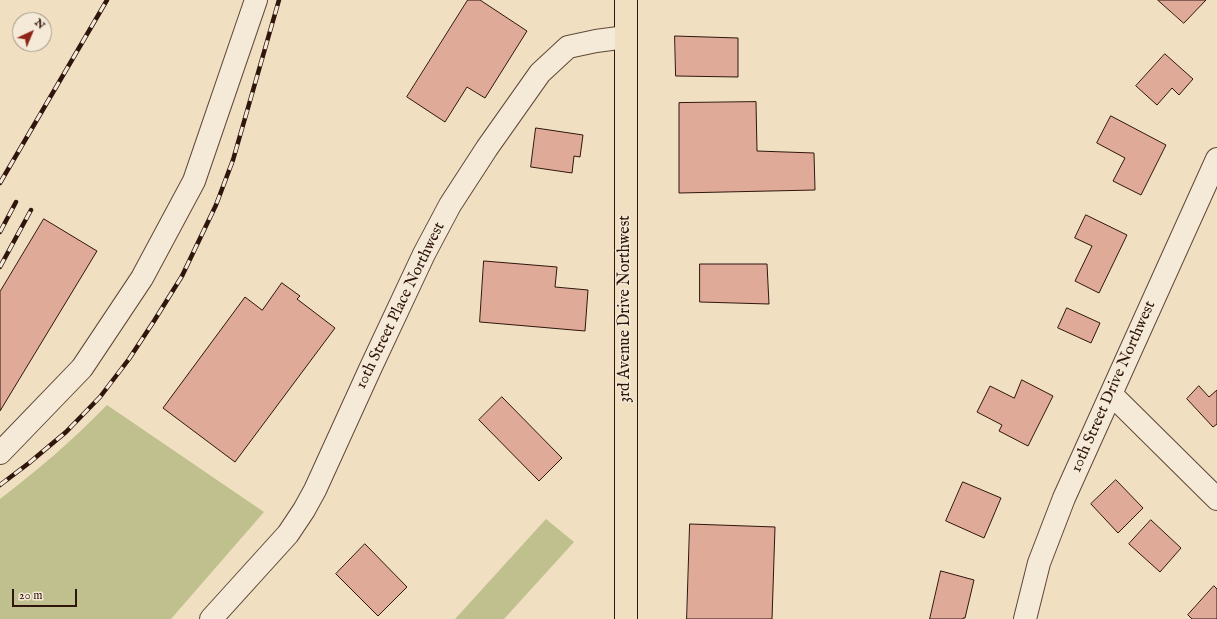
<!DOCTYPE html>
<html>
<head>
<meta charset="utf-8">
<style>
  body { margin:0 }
  #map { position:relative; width:1217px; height:619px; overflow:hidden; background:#f0dfc1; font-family:"IM FELL English",serif }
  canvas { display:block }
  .north { position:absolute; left:12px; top:12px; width:40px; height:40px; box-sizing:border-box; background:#f5ead7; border:1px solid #a69586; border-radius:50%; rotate:44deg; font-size:11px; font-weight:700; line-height:16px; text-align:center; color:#2f150c }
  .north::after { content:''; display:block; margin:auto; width:14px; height:18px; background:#8f2418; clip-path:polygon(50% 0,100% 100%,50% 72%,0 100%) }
  .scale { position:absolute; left:12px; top:589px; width:65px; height:18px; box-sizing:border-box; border:2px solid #2f150c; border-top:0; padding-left:5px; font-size:12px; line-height:14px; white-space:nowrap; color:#2f150c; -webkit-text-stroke:3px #f5ead7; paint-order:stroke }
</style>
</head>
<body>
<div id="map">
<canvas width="1217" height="619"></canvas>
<div class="north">N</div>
<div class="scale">20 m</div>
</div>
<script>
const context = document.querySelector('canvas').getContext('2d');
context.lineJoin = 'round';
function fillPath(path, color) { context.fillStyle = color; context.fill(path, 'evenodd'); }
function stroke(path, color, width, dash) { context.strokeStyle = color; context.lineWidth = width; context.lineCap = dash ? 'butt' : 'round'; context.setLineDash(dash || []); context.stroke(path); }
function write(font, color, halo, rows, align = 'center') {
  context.font = font + ' "IM FELL English",serif'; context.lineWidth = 3; context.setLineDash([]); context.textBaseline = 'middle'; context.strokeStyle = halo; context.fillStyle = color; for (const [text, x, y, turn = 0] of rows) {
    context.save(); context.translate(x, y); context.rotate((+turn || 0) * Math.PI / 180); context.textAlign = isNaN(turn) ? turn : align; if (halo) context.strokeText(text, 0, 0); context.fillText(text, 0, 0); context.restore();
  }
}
const green = new Path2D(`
  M107 405 264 512 171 619H0V499C38 470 74 439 107 405Z
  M546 519 574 542 504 619H455Z`);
const building = new Path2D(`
  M468 0H480L527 31 485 98 467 87 445 122 407 97Z
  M1158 0H1206L1184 23Z
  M675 36 738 38V77L676 76Z
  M1165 54 1193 79 1179 95 1172 88 1157 105 1136 86Z
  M756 102 757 151 814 153 815 190 679 193V103Z
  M1111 116 1166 145 1141 195 1113 181 1125 158 1097 143Z
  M536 128 583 135 580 157 574 156 572 173 531 167Z
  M1086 215 1127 235 1099 293 1075 281 1092 246 1075 238Z
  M44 219 97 251 0 411V292Z
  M484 261 557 267 555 287 588 290 585 331 480 322Z
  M700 264H767L769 304 700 302Z
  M282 283 300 296 297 299 335 328 235 462 163 408 245 297 262 310Z
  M1067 308 1100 323 1091 343 1058 328Z
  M1022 380 1053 396 1028 446 999 431 1002 425 977 412 990 386 1014 398Z
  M1199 386 1209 397 1217 390V424L1213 427 1187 399Z
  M502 397 562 458 539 481 479 420Z
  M1116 480 1143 508 1118 533 1091 504Z
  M963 482 1001 498 984 538 946 521Z
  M1151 520 1181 548 1160 572 1129 544Z
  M690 524 775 527 772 619H687Z
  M365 544 407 587 378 616 336 574Z
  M941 571 974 580 965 618H963V619H930Z
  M1214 586 1217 589V619H1192L1188 615Z`);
const minor = new Path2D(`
  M1111 394 1217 499
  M0 453 82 368 142 278 194 181 256 0
  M211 619 288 534 304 510 315 490 371 367 424 254 450 205 487 148 540 73 568 47 596 41 626 37
  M1025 619 1039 563 1064 498 1217 159`);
const major = new Path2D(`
  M626 619V0`);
const rail = new Path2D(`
  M0 183 107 0
  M0 232 16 202
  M0 267 31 210
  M0 485 29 463 66 432 100 397 129 359 154 321 182 276 216 205 233 160 279 0`);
const streetNames = [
  ["10th Street Place Northwest",401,306,-64],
  ["3rd Avenue Drive Northwest",626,309,-90],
  ["10th Street Drive Northwest",1114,387,-66]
];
fillPath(green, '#c0c08f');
fillPath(building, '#dfab98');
stroke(building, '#2f150c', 1);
stroke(minor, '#5f4839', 24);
stroke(major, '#2f150c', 24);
stroke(minor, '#f5ead7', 22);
stroke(major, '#f0dfc1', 22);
stroke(rail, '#2f150c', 4.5);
stroke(rail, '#f5ead7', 3, [9]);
write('16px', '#2f150c', '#f5ead7', streetNames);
</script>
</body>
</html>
